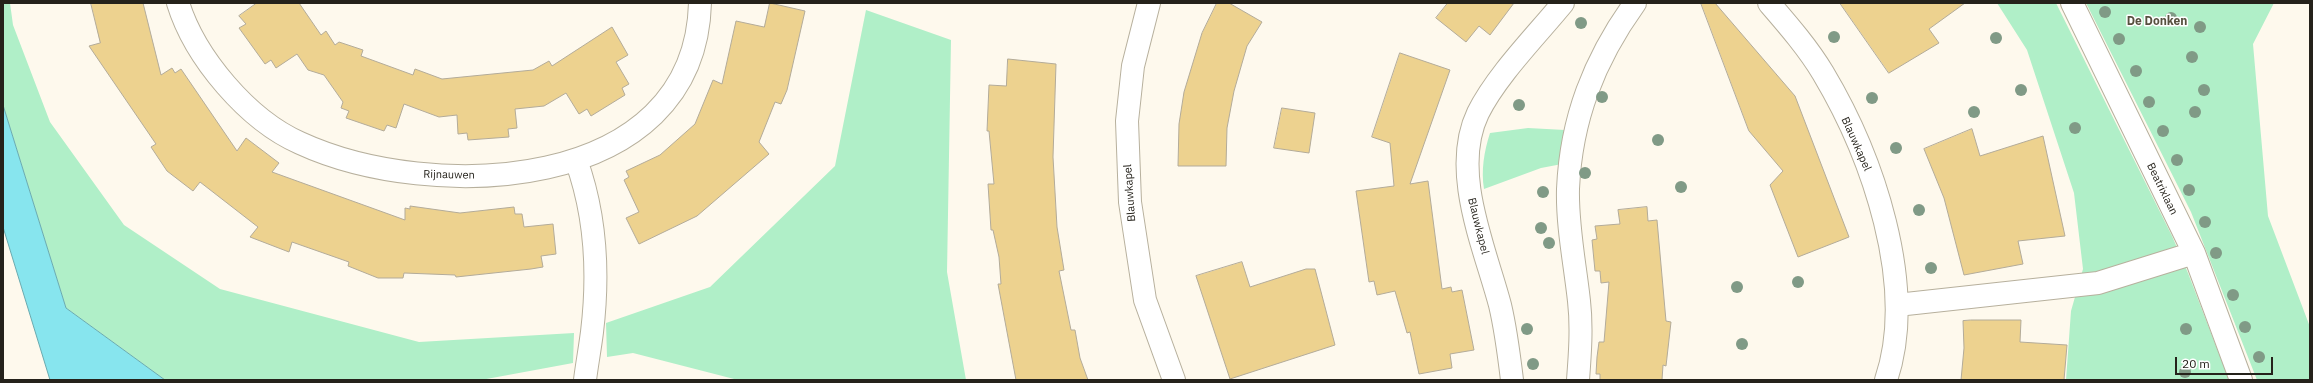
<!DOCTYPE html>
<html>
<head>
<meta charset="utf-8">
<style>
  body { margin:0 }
  #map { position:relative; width:2313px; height:383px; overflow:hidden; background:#fef9ed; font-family:"IBM Plex Sans",sans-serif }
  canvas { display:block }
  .frame { position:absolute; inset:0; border:4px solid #25221b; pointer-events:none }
  .scale { position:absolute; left:2175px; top:357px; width:98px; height:18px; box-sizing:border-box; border:2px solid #25221b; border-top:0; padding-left:5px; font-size:12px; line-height:14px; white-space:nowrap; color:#25221b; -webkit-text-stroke:3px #fff; paint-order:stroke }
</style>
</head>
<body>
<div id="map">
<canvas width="2313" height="383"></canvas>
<div class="frame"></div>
<div class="scale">20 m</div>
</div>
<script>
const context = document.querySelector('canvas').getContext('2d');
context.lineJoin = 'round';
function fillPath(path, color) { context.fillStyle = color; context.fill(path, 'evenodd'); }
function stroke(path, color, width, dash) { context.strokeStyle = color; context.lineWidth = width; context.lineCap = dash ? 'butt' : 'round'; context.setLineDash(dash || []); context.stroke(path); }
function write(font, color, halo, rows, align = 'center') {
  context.font = font + ' "IBM Plex Sans",sans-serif'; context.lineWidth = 3; context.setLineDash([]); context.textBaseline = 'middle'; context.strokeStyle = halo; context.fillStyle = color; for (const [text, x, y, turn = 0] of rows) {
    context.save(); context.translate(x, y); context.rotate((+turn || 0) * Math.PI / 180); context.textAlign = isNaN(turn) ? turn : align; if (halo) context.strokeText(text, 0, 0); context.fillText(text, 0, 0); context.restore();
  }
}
const green = new Path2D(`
  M3 3H10L13 25 50 122 124 225 220 289 419 342 574 333 573 363 481 380H165L66 308 3 105Z
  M1997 3H2056L2172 236 2188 273 2229 380H2066L2071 311 2083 269 2074 193 2027 50Z
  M2086 3H2274L2253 44 2268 216 2310 327V380H2257L2191 212Z
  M866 10 951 40 947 272 966 380H738L633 353 607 357 606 323 710 287 835 166Z
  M1528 128 1565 130 1562 164 1541 168 1484 189C1481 170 1484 152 1490 133Z`);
const water = new Path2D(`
  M3 105 66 308 165 380H50L3 227Z`);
const building = new Path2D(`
  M91 3H143L161 75 172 68 175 73 181 69 237 151 246 138 279 163 272 172 405 220V208L410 209V206L460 213 514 207 515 214H522L524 227 553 224 556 254 541 256 543 267 531 269 456 277 455 275 404 273 403 278H378L348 266 349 262 292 242 289 252 250 237 258 227 200 182 193 191 167 171 151 147 156 144 89 46 100 43Z
  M257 3H299L321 35 326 31 335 45 339 42 363 50 361 56 413 75 415 69 442 79 533 70 549 61 552 66 612 27 628 55 616 62 629 84 622 88 625 95 591 116 587 109 579 114 566 93 544 106 515 109 517 128 508 129 509 137 468 140 467 133 458 134 457 115 439 117 404 104 396 128 387 125 384 131 346 118 349 111 341 108 343 102 324 75 308 70 297 54 276 68 271 60 265 64 239 28 246 24 239 16Z
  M770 3 805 11 787 90 781 104 775 102 759 142 769 154 697 216 639 244 626 218 639 212 624 180 629 177 626 171 660 155 695 124 713 80 722 84 736 21 764 27Z
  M1217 3H1229L1262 22 1247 46 1234 91 1227 128 1226 166H1178L1179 124 1184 92 1202 33Z
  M1448 3H1514L1490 35 1479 26 1466 42 1436 18Z
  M1701 3H1715L1795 96 1849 237 1798 257 1770 185 1783 171 1749 131Z
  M1840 3H1965L1929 29 1939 43 1889 73Z
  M1400 53 1450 70 1410 184 1428 181 1442 289 1451 287 1452 292 1462 290 1474 350 1450 354 1452 368 1419 374 1410 332 1407 333 1395 291 1377 295 1374 281 1369 282 1356 191 1394 186 1390 143 1372 137Z
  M1008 59 1056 64 1053 157 1057 227 1064 270 1059 271 1071 330H1075L1080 358 1088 380H1016L998 284H1001L999 257 993 230H991L988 184H994L989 131H987L989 85 1006 86Z
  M1282 108 1315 113 1309 153 1274 148Z
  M1972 129 1980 156 2043 136 2065 236 2018 241 2023 264 1964 275 1944 198 1924 149Z
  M1647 207 1648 221 1657 220 1666 321 1671 322 1666 366 1663 365 1662 380H1600V374H1596L1597 357 1599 342H1604L1609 282 1601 283 1600 271H1595L1592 240 1597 239 1595 226 1620 224 1618 210Z
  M1242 262 1250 287 1306 269H1315L1335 345 1230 379 1196 276Z
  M1971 320H2021L2020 342 2067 345 2064 380H1961L1964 348 1963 321Z`);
const minor = new Path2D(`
  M178 3C195 58 248 120 300 143 430 203 695 195 700 3
  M1149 3 1133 66 1127 121 1130 202 1145 300 1174 380
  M1769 3C1788 25 1808 48 1823 73 1872 155 1918 285 1886 380
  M2072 3 2194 253 2241 380
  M576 160C596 215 599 274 592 332 590 348 587 364 585 380
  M1897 305 2098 283 2194 253
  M1512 380C1509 355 1506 330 1500 305 1485 248 1450 171 1478 113 1497 75 1536 36 1563 3
  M1578 380C1580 354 1582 327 1579 301 1575 264 1567 226 1568 189 1571 119 1594 60 1635 3`);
const trees = [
  [2105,12],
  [2171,18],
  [1581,23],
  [2200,27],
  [1834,37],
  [1996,38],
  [2119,39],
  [2192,57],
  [2136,71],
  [2021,90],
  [2204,90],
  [1602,97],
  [1872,98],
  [2149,102],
  [1519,105],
  [1974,112],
  [2195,112],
  [2075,128],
  [2163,131],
  [1658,140],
  [1896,148],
  [2177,160],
  [1585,173],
  [1681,187],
  [2189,190],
  [1543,192],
  [1919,210],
  [2205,222],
  [1541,228],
  [1549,243],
  [2216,253],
  [1931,268],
  [1798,282],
  [1737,287],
  [2233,295],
  [2245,327],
  [1527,329],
  [2186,329],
  [1742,344],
  [2259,357],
  [1533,364],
  [2185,372]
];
const streetNames = [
  ["Blauwkapel",1856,144,66],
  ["Rijnauwen",449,175,1],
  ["Beatrixlaan",2162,189,64],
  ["Blauwkapel",1130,193,-94],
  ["Blauwkapel",1478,226,76]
];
const neighbourhoodNames = [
  ["De Donken",2157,22]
];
fillPath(green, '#b0efc8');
fillPath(water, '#87e5ee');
stroke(water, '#6aaaaf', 1);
fillPath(building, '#edd28f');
stroke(building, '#b3ab99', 1);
stroke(minor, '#b7b09d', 24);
stroke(minor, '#fff', 22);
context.fillStyle = '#809a86';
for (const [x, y] of trees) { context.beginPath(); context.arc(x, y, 6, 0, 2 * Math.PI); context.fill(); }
write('11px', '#25221b', '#fff', streetNames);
write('bold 12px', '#57503f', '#fff', neighbourhoodNames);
</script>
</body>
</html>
